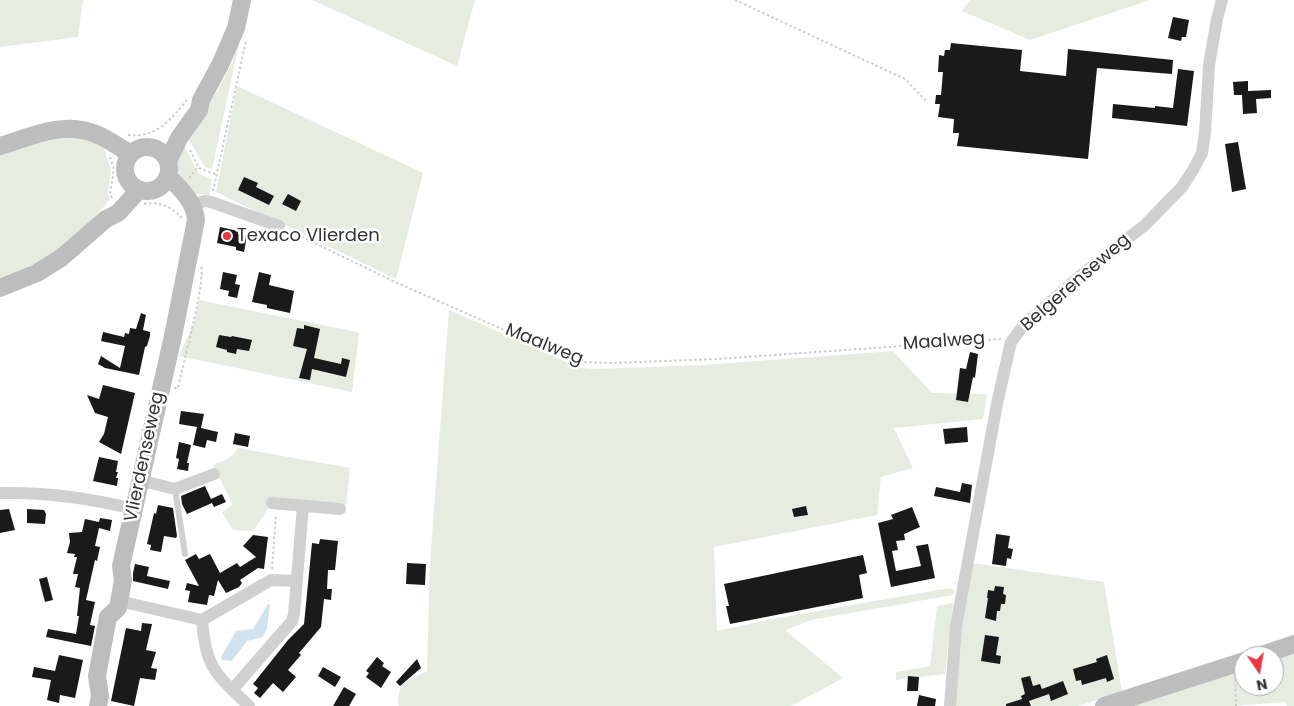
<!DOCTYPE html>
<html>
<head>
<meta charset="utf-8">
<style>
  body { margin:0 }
  #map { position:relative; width:1294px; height:706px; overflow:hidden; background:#fff; font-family:Poppins,sans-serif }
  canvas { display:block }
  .north { position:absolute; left:1234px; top:646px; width:50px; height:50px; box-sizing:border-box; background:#fff; border:1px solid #adadad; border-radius:50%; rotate:168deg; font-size:14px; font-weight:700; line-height:20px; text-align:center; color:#333 }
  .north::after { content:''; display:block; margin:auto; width:18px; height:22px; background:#e63946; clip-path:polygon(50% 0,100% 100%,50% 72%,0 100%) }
</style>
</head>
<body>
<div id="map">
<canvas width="1294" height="706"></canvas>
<div class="north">N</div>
</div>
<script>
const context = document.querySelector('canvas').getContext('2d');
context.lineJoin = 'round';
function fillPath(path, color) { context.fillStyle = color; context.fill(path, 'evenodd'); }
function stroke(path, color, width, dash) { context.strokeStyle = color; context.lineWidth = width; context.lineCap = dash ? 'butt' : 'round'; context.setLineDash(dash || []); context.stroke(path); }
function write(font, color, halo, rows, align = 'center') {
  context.font = font + ' Poppins,sans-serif'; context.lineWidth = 5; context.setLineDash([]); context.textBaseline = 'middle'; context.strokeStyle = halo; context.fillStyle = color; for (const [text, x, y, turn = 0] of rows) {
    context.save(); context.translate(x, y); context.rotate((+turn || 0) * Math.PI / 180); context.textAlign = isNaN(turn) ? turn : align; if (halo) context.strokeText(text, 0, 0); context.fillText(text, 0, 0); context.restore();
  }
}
const green = new Path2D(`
  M0 0H83L78 37 0 47Z
  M312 0H475L457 66Z
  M970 0H1150L1030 40 962 11Z
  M240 39 212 169 206 167C197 158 196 146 185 137L218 90 232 63Z
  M237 86 423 173 396 279 216 192Z
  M79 134 103 146 111 170 108 193 110 199C79 239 45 262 0 284V148Z
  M181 143C195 156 189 174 212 179L209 195 193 193 179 183 174 164Z
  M199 300 357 332 359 334 352 392 179 356 194 323Z
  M449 310 566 362 582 368 596 369 704 365 893 351 932 393 987 394 983 419 894 428 913 468 881 477 877 515 714 547 717 631 772 619 932 591 950 588 954 590 953 595 811 620 785 630 843 678 791 706H399L398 699 401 684 427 671 430 563Z
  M238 448 350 468 346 506 270 500V506L253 531 233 530 222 512 232 505V503L213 465C223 461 233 458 238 448Z
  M972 563 1104 582 1122 692 1078 706H953L959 632Z
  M953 603 945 674 896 680V672L930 666 937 606Z
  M1294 651V706H1287L1286 702 1231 706H1122L1244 667V686H1274V657Z`);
const water = new Path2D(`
  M268 604 270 605 267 628 263 637 247 641 232 661 222 660 221 657 236 631 253 629Z`);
const building = new Path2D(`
  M1173 17 1189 20 1186 37H1182L1181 41 1168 38Z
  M951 43 1022 50 1020 71 1066 76 1068 49 1173 60 1172 74 1097 68 1088 159 957 146 959 133H953L954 119 938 117 940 104H935L936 95H941L943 72H938L939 55 944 56 945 50H950Z
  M1178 69 1194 71 1187 126 1112 118 1113 104 1155 108V106L1173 108Z
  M1248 81V91L1271 90V98L1256 99 1257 113 1243 114 1242 95H1234L1233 82Z
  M1238 142 1246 189 1232 192 1225 144Z
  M244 177 258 183 256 187 274 196 269 205 238 190Z
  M288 194 301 201 296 211 282 204Z
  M220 227 238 231V234L247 236 244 252 236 250V247L217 243Z
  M223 272 237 275 235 284 240 285 237 298 228 296 229 291 220 289Z
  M259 272 271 275 269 285 294 291 290 313 267 308V305L252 302Z
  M141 313 146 315 143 330 150 332V336L147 346 145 347 139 375 105 368 98 364 101 356 120 368 125 346 101 341 103 332 124 337 125 333 129 334 130 328 136 329Z
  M304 325 320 329 314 358 341 364 342 358 350 360 346 377 312 369 310 380 299 378 307 349 293 346 297 328 304 329Z
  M219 335 231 337 232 336 252 340 249 351 237 349 236 354 227 352V350L216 347Z
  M970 352 978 354 975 378 973 377 968 402 956 400 960 368 966 369Z
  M103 385 135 393 121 454 99 442 104 434 108 417 95 413 87 395 99 399Z
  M181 411 204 414 201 428 218 432 216 442 207 440 205 448 193 445 197 427 179 424Z
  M967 427 968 442 945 444 943 429Z
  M235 433 250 436 248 447 233 444Z
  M179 442 191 445 187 463H189L188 471 177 469 179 459 176 458Z
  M99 457 118 461 116 472H118L116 478H118L117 486 93 481Z
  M962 483 972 485 970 503 934 496 936 487 960 492Z
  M205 486 211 499 222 494 226 502 214 507 212 503 187 514 182 504 181 496Z
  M158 505 173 508 177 536 176 538 164 536 161 552 150 550 151 545 147 544 154 513 156 514Z
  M806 506 808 515 794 517 792 509Z
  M912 507 920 527 904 534 905 540 896 541 898 550 892 551 896 571 921 566 916 546 928 544 935 578 891 587 878 523 893 519 891 515Z
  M9 509 15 530 0 533V510Z
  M27 509 44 510 46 514 45 524 27 523Z
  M100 518 112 520 110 531 99 528 95 546 100 547 97 561 95 560 86 600 95 602 90 625 95 626 91 646 46 637 48 629 76 634 79 616H77L80 588 75 587 78 574H73L77 557H74L75 554 67 553 70 542 69 533 82 532 85 519 99 522Z
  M996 534 1010 536 1008 548 1013 549 1011 559 1007 558 1006 566 992 564Z
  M253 535 268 537 264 569 258 568 240 580 242 583 239 587 226 593 218 580 214 596 209 595 207 605 188 602 190 591 185 590 187 583 199 586 185 560 196 554 199 559 210 554 220 573 237 563 240 567 256 557 243 546Z
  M320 539 338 541 335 570H328L327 589H332L331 600 324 599 321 627 299 653 301 655 288 670 296 677 283 692 273 683 260 698 254 693 258 688 253 684 288 640 304 624 312 543 319 544Z
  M863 555 867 573 859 575 863 598 730 624 726 606H729L724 584Z
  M407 563 426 564 425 585 406 584Z
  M135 564 149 567 147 576 170 581 168 589 133 581V573Z
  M47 577 53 600 45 602 39 579Z
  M995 586 1004 587 1003 594 1006 595 1005 604H1001L1000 611H997L996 621 985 618 988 598H987L988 590 994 591Z
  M142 623 152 624 146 650 156 652 151 668 157 669 155 680 140 678 134 706 111 701 126 628 141 631Z
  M985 635 999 637 996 655 1001 656 1000 664 981 661Z
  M59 655 83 660 75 698 60 695 59 703 47 700 51 680 32 677 34 667 55 671Z
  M1107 655 1114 679 1107 682 1106 678 1082 685 1081 680 1076 681 1073 669 1097 662 1096 659Z
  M377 657 384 663 382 666 391 672 381 688 366 677 369 673 366 671Z
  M417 659 421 668 400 686 396 682Z
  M323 667 341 677 335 687 318 676Z
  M908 676 919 677 918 691H907Z
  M1030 676 1033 686 1040 684 1042 689 1063 681 1068 694 1051 701 1049 694 1029 701 1031 706H1006V704L1022 699 1021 696 1025 694 1021 678Z
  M344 687 356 694 349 706H333Z
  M919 695 936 699 935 706H917Z`);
const path = new Path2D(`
  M735 0 905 79 928 103
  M128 135C157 138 170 120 187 100
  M190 150 199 168 217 175
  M110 157 114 169 110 194 112 198
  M189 178 198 167
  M213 191 246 41
  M144 204C160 201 172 207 182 218
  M288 230 395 282 577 362 613 363 717 359 1001 339
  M174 388H178C182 368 206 280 201 266
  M272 569 276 514
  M1235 679 1236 706`);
const lane = new Path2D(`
  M175 489 185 554`);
const street = new Path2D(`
  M191 205 205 201 211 202 279 226
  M139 480 175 489 214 474
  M0 493C46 492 90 498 134 509
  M272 503 340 509
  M119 601 202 620 271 580 297 581
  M202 620C203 632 204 644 208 655 214 676 234 691 249 706
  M232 690 292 621 294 614 303 506
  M950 706 956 626 998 399 1011 342 1023 326 1080 276 1145 225 1182 187 1193 170 1202 153 1205 133 1209 65 1217 19 1222 0`);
const secondary = new Path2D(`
  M0 146C28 138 60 122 90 132 104 136 118 146 130 154
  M125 169a22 22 0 1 1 44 0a22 22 0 1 1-44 0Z
  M168 161 179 138 199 110 201 100 220 65 236 28 242 0
  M0 288 37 273 61 258 106 219 118 213 139 190
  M1259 656 1294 644
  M98 706 100 696 97 676 108 617 118 608 123 580 121 566 173 336 196 220C195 203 181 188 168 177
  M1104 706 1244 661`);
const markers = [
  [227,236,5,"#e63946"]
];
const poiNames = [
  ["Texaco Vlierden",237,236]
];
const streetNames = [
  ["Belgerenseweg",1076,283,-41],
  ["Maalweg",944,342,-4],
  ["Maalweg",544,345,22],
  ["Vlierdenseweg",145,457,-78]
];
fillPath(green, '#e6ecdf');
fillPath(water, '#cfe2ee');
fillPath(building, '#1a1a1a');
stroke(path, '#cdcdcd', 2, [2.5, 2.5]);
stroke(lane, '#d0d0d0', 6);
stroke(street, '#d0d0d0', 12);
stroke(secondary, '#bdbdbd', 18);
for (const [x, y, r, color] of markers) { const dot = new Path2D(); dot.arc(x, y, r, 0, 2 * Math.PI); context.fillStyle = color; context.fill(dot); stroke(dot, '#fff', 2); }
write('18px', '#333', '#fff', poiNames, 'left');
write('18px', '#333', '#fff', streetNames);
</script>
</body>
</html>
